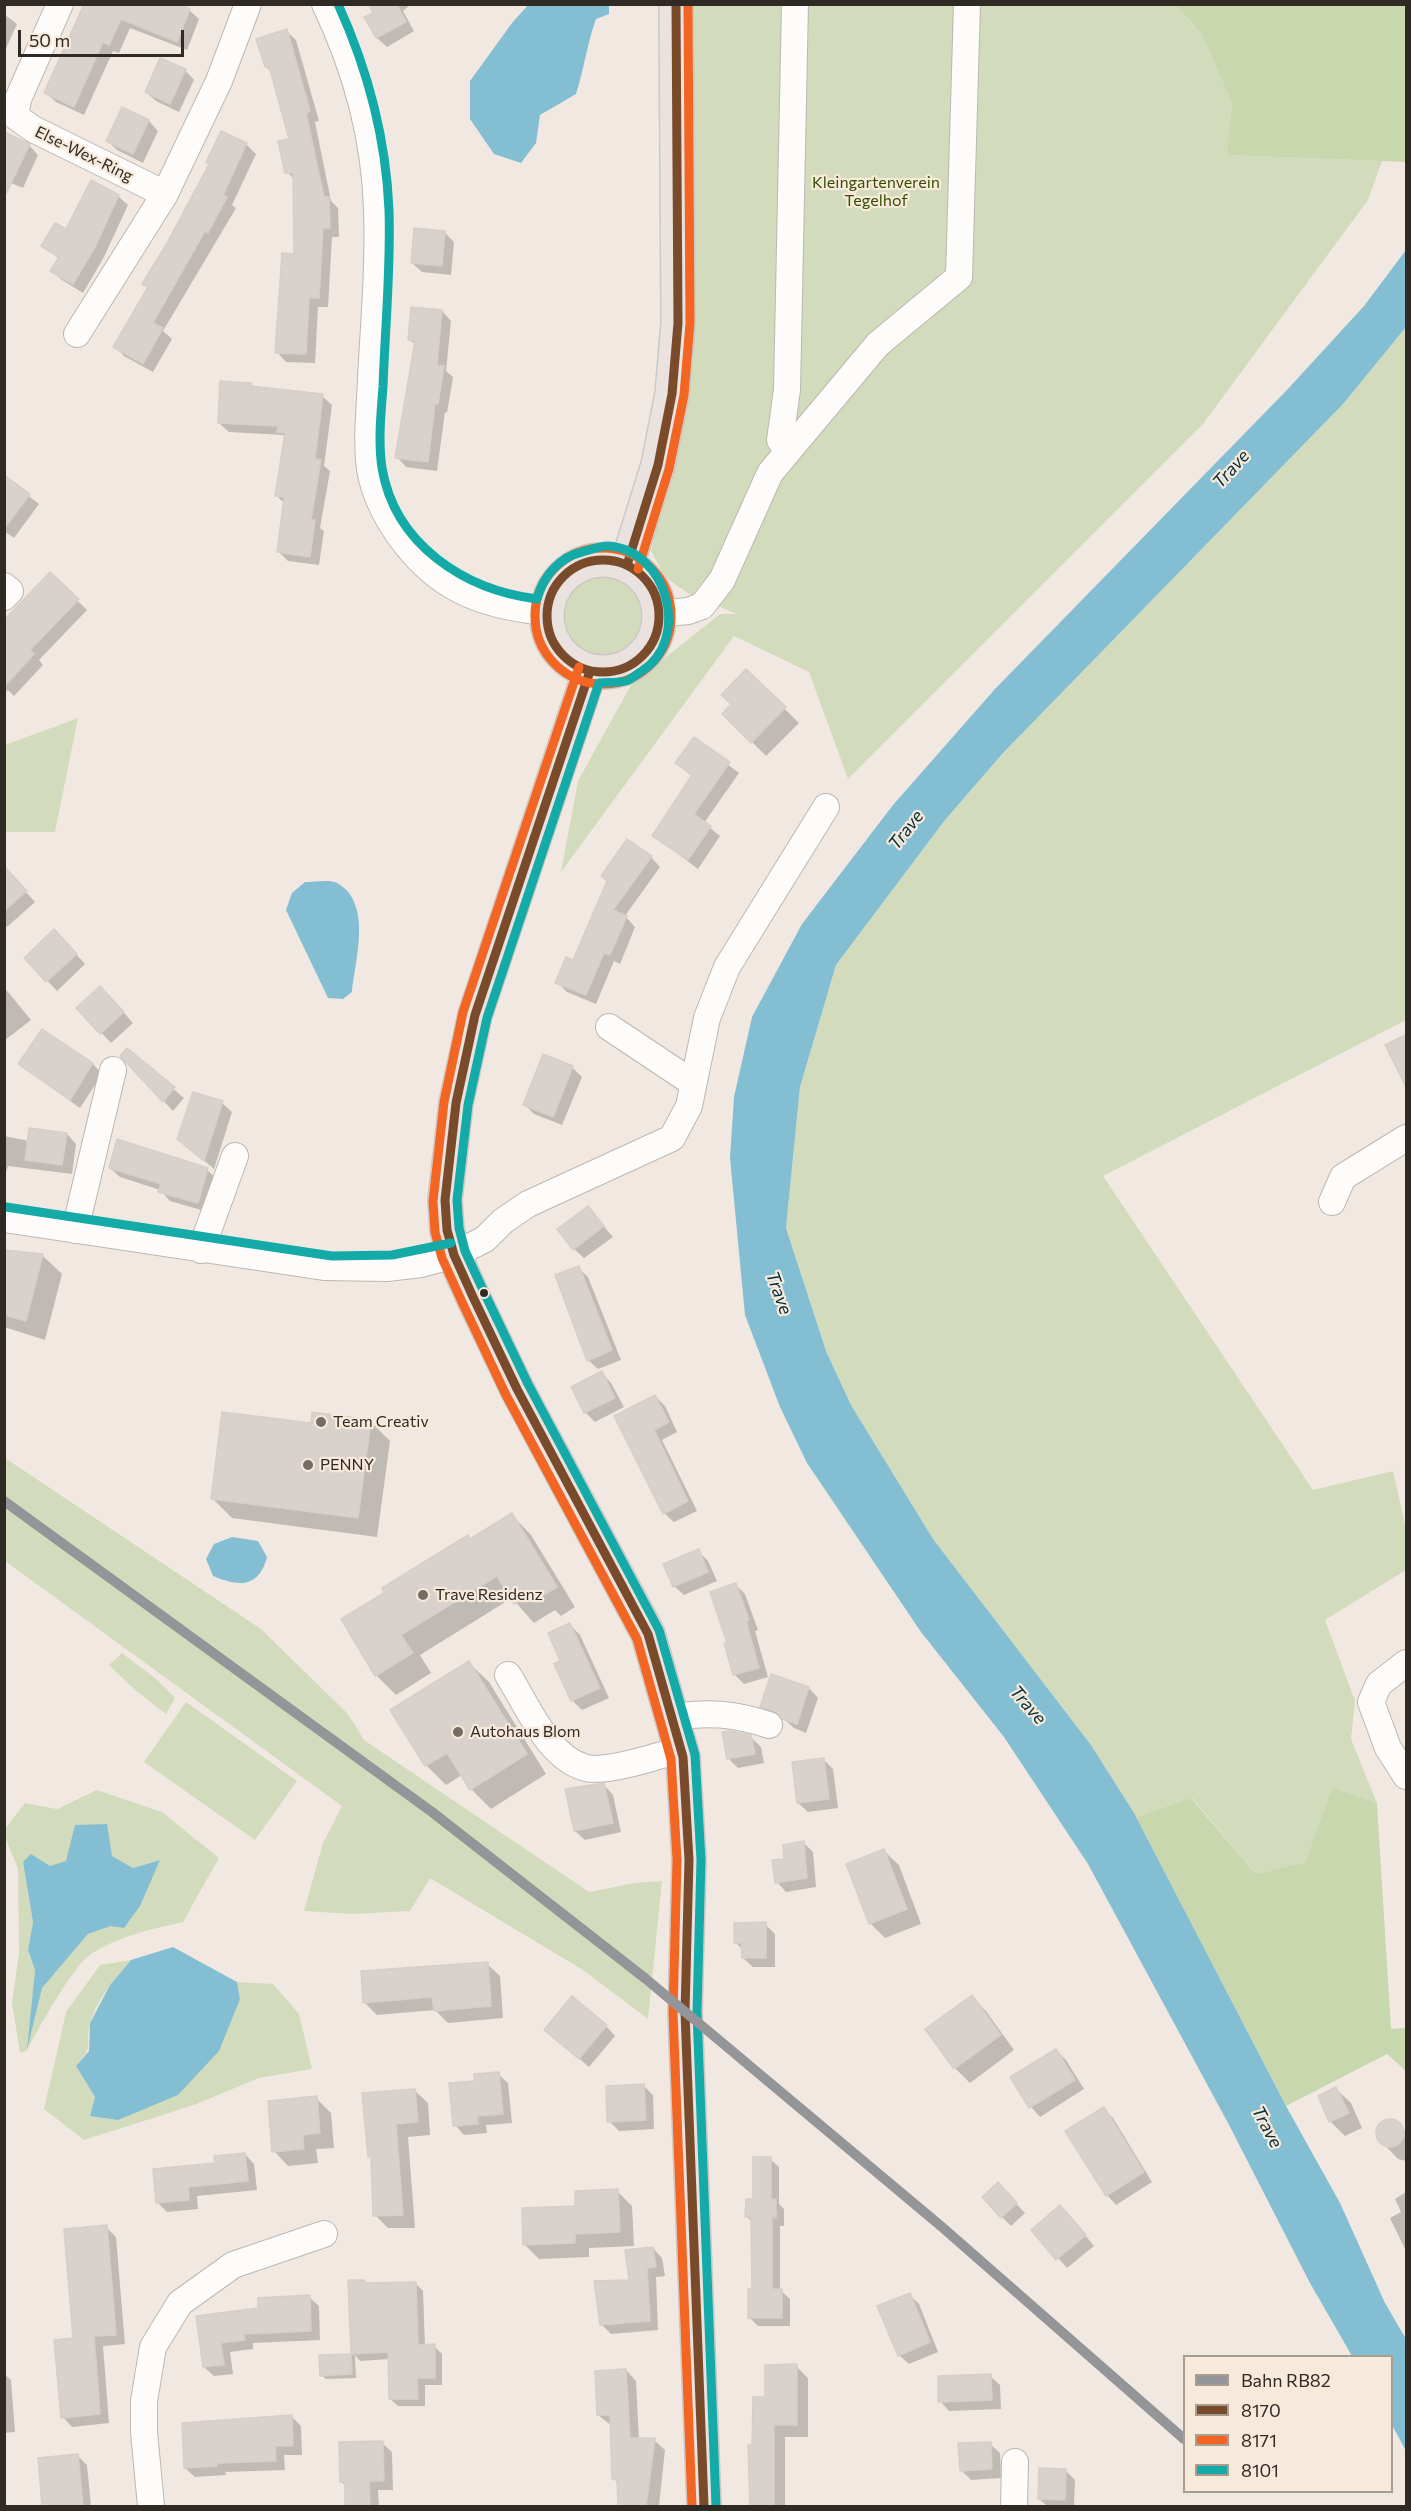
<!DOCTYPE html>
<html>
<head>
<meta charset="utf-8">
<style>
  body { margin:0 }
  #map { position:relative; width:1411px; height:2511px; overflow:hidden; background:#f1e9e1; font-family:Commissioner,sans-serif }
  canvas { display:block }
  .frame { position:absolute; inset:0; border:6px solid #2f2a24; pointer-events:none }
  .legend { position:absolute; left:1183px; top:2355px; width:210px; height:138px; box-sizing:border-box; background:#f8eada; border:2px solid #a89d91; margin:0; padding:8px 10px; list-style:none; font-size:18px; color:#2f2a24 }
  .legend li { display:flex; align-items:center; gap:12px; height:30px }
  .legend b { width:30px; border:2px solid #a89d91 }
  .scale { position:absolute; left:18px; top:30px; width:166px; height:27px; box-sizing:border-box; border:3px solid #2f2a24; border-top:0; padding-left:8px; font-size:18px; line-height:21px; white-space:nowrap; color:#2f2a24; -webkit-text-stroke:4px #f8eada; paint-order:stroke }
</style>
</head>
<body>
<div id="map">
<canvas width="1411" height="2511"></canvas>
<div class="frame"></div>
<ul class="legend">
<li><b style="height:8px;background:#939598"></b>Bahn RB82</li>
<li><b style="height:8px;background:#7a4b2a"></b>8170</li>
<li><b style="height:8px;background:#f26522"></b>8171</li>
<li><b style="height:8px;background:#13aaa7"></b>8101</li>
</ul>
<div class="scale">50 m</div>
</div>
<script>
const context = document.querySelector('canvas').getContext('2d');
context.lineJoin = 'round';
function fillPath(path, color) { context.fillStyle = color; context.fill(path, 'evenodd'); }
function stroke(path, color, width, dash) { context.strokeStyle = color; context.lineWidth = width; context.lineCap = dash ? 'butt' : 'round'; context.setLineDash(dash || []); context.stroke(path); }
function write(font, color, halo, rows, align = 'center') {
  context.font = font + ' Commissioner,sans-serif'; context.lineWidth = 4.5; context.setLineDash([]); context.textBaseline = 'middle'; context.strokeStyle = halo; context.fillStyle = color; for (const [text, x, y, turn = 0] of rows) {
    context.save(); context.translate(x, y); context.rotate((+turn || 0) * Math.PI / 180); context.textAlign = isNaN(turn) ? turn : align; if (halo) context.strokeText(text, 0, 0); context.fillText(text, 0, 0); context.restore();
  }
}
const green = new Path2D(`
  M688 5H1176L1201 33 1232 103 1228 155 1382 161 1368 200 1203 424 848 779 809 672 734 636 561 872 578 781 631 685 720 614H737L689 594 665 577 651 551 671 468Z
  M1406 327V1020L1103 1176 1313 1490 1393 1471 1406 1529V1570L1325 1620 1355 1701 1351 1739 1377 1803 1332 1787 1305 1862 1256 1874 1192 1798 1136 1817 1091 1745 933 1539 851 1405 826 1351 786 1228 800 1087 836 965 945 820 1003 753 1344 403Z
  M559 615a44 44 0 1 1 88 0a44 44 0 1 1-88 0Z
  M78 718 55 832H5V745Z
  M5 1458 261 1629 348 1714 364 1740 589 1892 635 1883 662 1881 648 2019 583 1970 430 1878 410 1911 353 1914 304 1911 323 1843 342 1806 5 1561Z
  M122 1653 155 1678 175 1698 166 1714 135 1690 109 1665Z
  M186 1702 297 1781 255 1840 144 1762Z
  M97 1790 162 1812 219 1858 183 1922C151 1929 119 1936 91 1954 72 1967 39 2028 27 2050L20 2053 12 2003 19 1953 18 1869 5 1837 4 1830 25 1803 57 1809ZM112 1856 133 1868 159 1860 111 1926 88 1934 41 1988 28 2046 35 1970 28 1950 33 1922 23 1862 50 1866Z
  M131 1960C115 1978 97 1999 90 2023 84 2047 96 2043 76 2066L95 2097 90 2117 240 1999 237 1982 273 1984 299 2014 312 2069 259 2078 194 2105 84 2140 44 2109 66 2012 100 1965Z`);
const forest = new Path2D(`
  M1176 5H1406V162L1227 155 1232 103 1201 33Z
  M1332 1787 1377 1803 1391 2029 1406 2028V2071L1387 2054 1286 2106 1136 1817 1191 1798 1256 1874 1305 1862Z`);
const water = new Path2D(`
  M529 4 609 5V14L596 19C587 44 584 69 576 94L540 115 536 143 521 163 494 154 470 119V81L512 23Z
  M1406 250V327L1344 403 1003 753 945 820 836 965 800 1087 786 1228 826 1351 851 1405 933 1539 1091 1745 1134 1813 1286 2106 1340 2203 1385 2303 1406 2339V2451L1392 2425V2356H1352L1310 2283 1228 2123 1088 1864 1004 1737 921 1632 807 1463 780 1407 745 1315 730 1158 734 1097 752 1017 802 924 893 805 995 689 1286 391 1364 306Z
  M305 882C314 882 330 879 337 883 373 903 355 960 352 992L343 999 328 998 286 910 292 893Z
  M232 1537 258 1541 267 1557C259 1588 239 1587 213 1576L206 1559 214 1544Z
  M107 1824 112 1856 133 1868 160 1860 140 1906 124 1928 111 1926 88 1934 42 1988 27 2050 35 1970 28 1950 33 1922 23 1862 31 1854 50 1866 66 1861 75 1825Z
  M173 1947 237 1982 240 1999 219 2051 178 2095 118 2120 90 2116 95 2097 76 2066 89 2051 90 2023 110 1985 131 1960Z`);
const shadow = new Path2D(`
  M86 4 189 10 199 19 187 50 130 28 119 53 113 51 84 115 56 102 46 93Z
  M370 4H411L403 11 414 31 387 47 377 38 366 18 375 13Z
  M4 14 17 24 4 53Z
  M286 31 296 40 319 121 315 122 331 201 338 208 339 237H332L328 307H318L315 363 286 362 277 352 295 255V180L287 172 291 140 273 73 266 67Z
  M185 70 194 80 179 112 156 101 146 92Z
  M123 109 149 121 158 131 143 163 117 150 108 141Z
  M246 144 256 154 232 205 236 208 163 331 172 339 153 372 124 356 115 346 148 288 144 283Z
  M29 145 38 155 23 188 4 180Z
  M118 196 128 205 104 257 83 293 62 280 52 271 59 259 43 245Z
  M444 232 454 242 451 275 422 272 412 263Z
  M442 311 451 321 446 371 453 377 447 413 445 412 437 471 406 467 397 457 416 345 410 340Z
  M251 384 254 387 322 396 332 405 324 466 330 471 320 528 324 531 319 565 288 561 278 551 285 504 276 495 286 438 283 435 229 432 219 423Z
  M4 477 39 504 14 538 4 531Z
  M50 574 87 610 39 660 43 665 14 696 8 690 4 694V629Z
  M746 671 799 723 766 756 724 714 733 705Z
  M694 739 739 773 704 823 720 836 698 869 654 836 693 777 677 763Z
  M651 857 660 867 625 916 635 927 620 964 614 961 596 1004 567 992 557 982Z
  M4 873 16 881 35 902 7 927 4 924Z
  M64 941 85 964 57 991 26 958Z
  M4 987 31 1020 4 1041Z
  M110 997 133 1023 111 1043 78 1008Z
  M43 1031 93 1064 102 1074 80 1108 19 1064Z
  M127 1050 184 1098 173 1111 122 1056Z
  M572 1067 582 1077 562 1125 534 1114 524 1104Z
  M222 1103 232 1112 214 1169 179 1139Z
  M67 1134 76 1144 72 1174 8 1166 4 1179V1136L29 1141Z
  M110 1168 207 1170 217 1179 208 1212 170 1201 160 1190 120 1177Z
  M588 1208 613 1237 584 1258 574 1249Z
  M4 1251 42 1255 62 1274 45 1340 4 1327Z
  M578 1268 588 1277 621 1360 598 1369 588 1360Z
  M602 1373 611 1383 624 1407 595 1422 585 1412 573 1388Z
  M655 1396 665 1406 677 1432 662 1440 697 1511 674 1522 664 1513 616 1416Z
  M370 1421 390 1441 377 1537 232 1518 213 1499 312 1425Z
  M512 1515 531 1535 575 1607 561 1616 555 1610 534 1623 512 1598 420 1655 431 1673 396 1695 376 1675 343 1620Z
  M698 1551 708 1561 717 1581 684 1595 674 1586Z
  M736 1585 745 1594 758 1630 755 1631 768 1677 744 1684 734 1674 729 1644Z
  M570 1625 580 1635 609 1698 582 1710 573 1701 556 1665 562 1662Z
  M469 1663 489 1682 546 1774 491 1809 471 1789 462 1775 446 1785 426 1765 392 1711Z
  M772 1676 809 1688 818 1698 806 1733 794 1728 785 1720 771 1716 762 1706Z
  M751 1737 761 1747 764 1763 738 1768 728 1758Z
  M823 1759 833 1769 838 1808 808 1812 798 1803Z
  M604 1785 613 1795 621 1832 585 1840 575 1831Z
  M804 1843 813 1852 816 1887 786 1892 777 1882 786 1860Z
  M884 1851 899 1865 921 1924 885 1938 870 1923Z
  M765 1924 775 1934V1967H753L743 1958V1950L736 1943Z
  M487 1964 500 1976 503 2018 448 2023 435 2010 377 2015 365 2003Z
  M972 1997 986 2011 1014 2050 970 2083 955 2068Z
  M606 2026 615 2036 589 2067 546 2030Z
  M1056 2050 1066 2060 1084 2089 1040 2117 1031 2107 1012 2078Z
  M498 2074 508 2083 512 2123 486 2125 487 2133 464 2135 455 2125Z
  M643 2085 653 2095 654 2129 619 2131 609 2121Z
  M1336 2089 1351 2103 1362 2128 1345 2136 1330 2121Z
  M414 2090 428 2103 430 2135 408 2137 415 2228H388L375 2215 373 2159 370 2156Z
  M316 2098 331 2113 334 2148 316 2149 318 2163 288 2166 274 2151Z
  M1103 2109 1113 2118 1152 2182 1116 2205 1107 2195Z
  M1387 2121 1399 2124 1406 2132V2161L1398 2159 1377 2137 1378 2127Z
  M245 2154 254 2164 257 2190 197 2196 198 2209 167 2212 158 2203Z
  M770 2159 779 2167V2204L784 2209V2226H780V2290L790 2299V2326H758L749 2317 754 2290 753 2223 747 2217Z
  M617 2191 632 2206 634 2246 589 2248V2257L539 2259 525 2245 577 2207Z
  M1406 2192V2251L1390 2218 1401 2212 1395 2199Z
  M1007 2194 1025 2213 1011 2226 1002 2217Z
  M1070 2217 1094 2246 1067 2268 1033 2230Z
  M106 2227 116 2237 125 2344 103 2346 109 2423 72 2427 63 2417Z
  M653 2248 662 2258 665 2276 656 2277 658 2330 611 2334 601 2324Z
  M364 2281 368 2285 415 2283 423 2291 425 2346H434L442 2354V2385H425V2406H398L390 2399V2359L360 2361 355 2355 356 2378 326 2379 321 2375 320 2357 353 2355 349 2282Z
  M909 2294 919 2304 938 2352 909 2364 899 2355Z
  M309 2297 319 2306 320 2340 253 2343V2349L230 2352 233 2374 214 2376 204 2367 198 2317 260 2309Z
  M796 2366 808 2378V2437H785V2506H751L750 2446H754Z
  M626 2370 636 2381 639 2440H654L665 2450 659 2506H619V2484L614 2479 612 2426 598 2415Z
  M4 2374 11 2380 15 2432 4 2433Z
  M990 2376 1000 2385 1001 2409 949 2411 940 2401Z
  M291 2416 301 2426 302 2455H284L285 2470 225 2472 226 2475 195 2477 185 2468Z
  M382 2443 392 2452 393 2490H378L379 2506H347L346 2486 341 2482Z
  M990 2444 1000 2453 1001 2478 971 2480 961 2470Z
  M78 2456 87 2465 91 2506H43L40 2459Z
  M1065 2470 1075 2480 1074 2506H1047L1039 2499Z`);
const building = new Path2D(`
  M84 4H179L190 9 177 42 121 19 109 45 103 42 74 107 44 93Z
  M368 4H397L406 22 376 38 364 17 373 13Z
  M287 29 310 111 306 113 324 197H329L330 228H323L319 298H309L306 354 275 353 282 253 294 254 293 173H285L278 141 289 139 269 66 265 67 256 39Z
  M160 58 186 69 170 104 145 92Z
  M122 107 149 120 133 154 106 141Z
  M221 131 247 143 223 195 227 197 208 233 205 231 153 323 163 328 143 364 113 347 148 287 142 284 166 245 209 164 206 162Z
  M4 132 30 144 4 198Z
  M91 180 119 195 95 247 73 284 50 271 59 257 41 246 55 223 66 229Z
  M414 228 445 231 442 266 411 263Z
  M411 307 442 310 437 365 444 366 438 404H435L428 462 395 458 415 341 408 340Z
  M220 381 251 383V386L323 394 315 459 321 460 311 520H315L310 557 277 552 284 497 275 496 285 433 277 432 278 426 218 423Z
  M4 475 30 494 4 529Z
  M50 572 79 599 30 650 34 654 4 687V620Z
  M746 669 786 707 751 743 722 714 731 704 721 695Z
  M694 737 730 762 694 814 711 826 688 860 652 836 692 775 675 763Z
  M627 839 652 856 613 910 627 916 610 955 604 953 586 995 555 983 566 957 573 960 607 881 601 876Z
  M4 866 27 891 4 911Z
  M54 929 77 954 46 982 24 958Z
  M100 986 124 1012 100 1034 76 1008Z
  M42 1029 93 1063 70 1100 18 1064Z
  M1407 1034V1089L1385 1045Z
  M127 1048 175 1087 163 1102 120 1056Z
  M543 1054 573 1066 553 1117 523 1105Z
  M193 1092 223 1101 204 1161 177 1139Z
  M29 1128 67 1133 62 1165 25 1160Z
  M117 1139 208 1168 198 1203 158 1192 161 1184 109 1168Z
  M588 1206 604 1226 573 1250 557 1229Z
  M4 1250 43 1254 26 1321 4 1315Z
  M579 1266 612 1350 587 1361 555 1275Z
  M602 1371 615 1398 584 1413 571 1387Z
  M655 1395 669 1422 654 1430 688 1501 663 1514 614 1416Z
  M222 1412 311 1423 312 1412 371 1420 358 1518 211 1499Z
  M512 1513 557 1587 540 1597 536 1590 514 1604 497 1576 401 1635 413 1653 375 1676 341 1619 384 1593 382 1588 468 1535 470 1539Z
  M699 1549 708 1572 673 1587 663 1564Z
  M736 1583 749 1620 746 1621 759 1668 733 1675 724 1643H727L710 1592Z
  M570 1623 600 1688 571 1701 554 1664 560 1661 548 1633Z
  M469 1661 527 1754 470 1790 447 1753 425 1766 390 1710Z
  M771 1674 809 1687 797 1724 782 1719 774 1711 760 1707Z
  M730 1731 751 1735 755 1754 727 1759 722 1732Z
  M824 1758 829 1799 797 1803 792 1762Z
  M604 1783 613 1823 574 1831 565 1789Z
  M804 1841 807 1878 775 1883 772 1860 784 1859 783 1845Z
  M884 1849 907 1909 869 1924 846 1864Z
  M766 1922V1958H742L741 1943H734V1923Z
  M488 1962 491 2006 434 2011 432 1997 363 2003 361 1971Z
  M972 1995 1001 2035 954 2069 925 2029Z
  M572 1996 607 2025 579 2059 544 2030Z
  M1056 2049 1075 2080 1029 2108 1010 2077Z
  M499 2072 503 2114 477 2116 478 2124 453 2126 449 2083 474 2081V2074Z
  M644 2084 646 2120 607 2122 606 2086Z
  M1336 2087 1349 2113 1329 2122 1318 2096Z
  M415 2089 418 2122 396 2124 403 2215 373 2216 371 2156 368 2157 362 2093Z
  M317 2096 320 2133 303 2135 304 2149 272 2152 268 2101Z
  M1104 2107 1144 2172 1106 2196 1065 2131Z
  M1376 2133a14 14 0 1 1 28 0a14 14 0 1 1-28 0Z
  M245 2153 248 2181 188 2187 189 2200 156 2203 153 2169 215 2163 214 2156Z
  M753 2157H771V2199H776V2218L772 2217V2289H782V2318H748V2289H752L751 2217H745L746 2199H753Z
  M998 2182 1017 2203 1001 2218 982 2197Z
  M618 2189 620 2232 575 2234V2243L523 2245 522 2208 575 2206V2191Z
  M1060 2205 1086 2235 1056 2260 1031 2230Z
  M107 2225 116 2335 94 2336 100 2414 61 2418 54 2340 73 2338 64 2229Z
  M653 2247 656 2267 647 2268 650 2321 600 2325 594 2281 629 2280 625 2250Z
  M348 2280H365V2283L416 2282 418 2345 435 2344V2378H417L418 2399H389L388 2352 351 2354Z
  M910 2293 930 2342 898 2356 877 2306Z
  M310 2295 311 2331 244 2334 245 2340 221 2343 224 2365 203 2367 196 2316 258 2308V2298Z
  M351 2354 352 2374 320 2376 319 2355Z
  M797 2364V2425H774V2506H750L748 2445H752L753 2397H765V2365Z
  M626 2369 630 2438H655L646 2506H618L617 2479H612L610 2415H597L595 2371Z
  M991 2374 992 2400 938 2402V2376Z
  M292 2415 293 2446H275L276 2461 217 2463V2466L184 2468 182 2423Z
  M383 2441 384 2481H369L370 2506H345V2482H340L339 2442Z
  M991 2442 992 2469 960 2471 958 2443Z
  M78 2454 83 2506H42L38 2458Z
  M1039 2468 1066 2469 1065 2500 1038 2499Z`);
const minor = new Path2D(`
  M60 4 18 99 15 116 33 129 165 194 219 81 248 4
  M325 4C356 69 375 138 377 210 379 266 374 322 371 378 370 408 366 439 370 469 374 493 385 515 399 535 437 589 482 606 546 612
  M77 334 165 194
  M788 451 780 440 787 390 795 4
  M4 586 10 591 4 597
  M659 614 688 611 702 606 722 580 770 473 878 344 959 277 967 4
  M609 1027 693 1083
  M1332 1202 1343 1177 1406 1138
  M4 1219 324 1267 387 1268 421 1264 454 1255 485 1239 503 1221 528 1204 672 1138 689 1106 707 1018 727 967 826 807
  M75 1230 113 1070
  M201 1250 235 1156
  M1406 1663 1379 1684 1371 1702 1388 1748 1406 1776
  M508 1675C527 1705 548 1758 586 1768 608 1773 659 1756 681 1749
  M672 1717C709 1712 732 1713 769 1725
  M151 2506 144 2432V2401L153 2347 180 2303 233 2265 324 2234
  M1014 2506 1015 2462`);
const major = new Path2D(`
  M547 616a56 56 0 1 1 112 0a56 56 0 1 1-112 0Z
  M627 565 658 465 672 394 678 323 676 4
  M590 671 475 1015 456 1103 445 1200 447 1230 454 1255 473 1297 517 1389 648 1634 683 1757 689 1860 685 2012 704 2506`);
const bus1 = new Path2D(`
  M547 616a56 56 0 1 1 112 0a56 56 0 1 1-112 0Z
  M627 565 658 465 672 394 678 323 676 4
  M590 671 475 1015 456 1103 445 1200 447 1230 454 1255 473 1297 517 1389 648 1634 683 1757 689 1860 685 2012 704 2506`);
const bus2 = new Path2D(`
  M535 616a68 68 0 1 1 136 0a68 68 0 1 1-136 0Z
  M638 569 669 469 684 395 690 323 688 4
  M579 667 463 1012 444 1102 433 1201 435 1232 442 1258 462 1302 506 1395 637 1639 671 1759 677 1860 673 2012 692 2506`);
const bus3 = new Path2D(`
  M338 4C368 70 386 138 389 210 391 269 385 328 383 387 381 413 378 441 382 468 395 545 465 590 537 599 543 577 559 557 582 552 591 550 601 545 609 546 668 551 691 639 642 671 637 674 632 679 626 681 618 683 607 682 599 683L487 1018 468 1105 457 1200 459 1228 465 1251 484 1292 528 1384 659 1630 695 1755 701 1860 697 2012 716 2506
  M6 1207 332 1256 392 1255 451 1243`);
const rail1 = new Path2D(`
  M4 1501 432 1812 646 1979 942 2227 1184 2439`);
const markers = [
  [484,1293,5,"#2f2a24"],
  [321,1422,6,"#736d66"],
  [308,1465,6,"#736d66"],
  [423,1595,6,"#736d66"],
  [458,1732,6,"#736d66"]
];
const streetNames = [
  ["Else-Wex-Ring",84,154,26]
];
const parkNames = [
  ["Kleingartenverein",876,183],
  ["Tegelhof",876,201]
];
const poiNames = [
  ["Team Creativ",333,1422],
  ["PENNY",320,1465],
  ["Trave Residenz",435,1595],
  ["Autohaus Blom",470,1732]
];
const waterNames = [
  ["Trave",1231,469,-48],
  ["Trave",906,830,-52],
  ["Trave",779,1293,70],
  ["Trave",1028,1705,49],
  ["Trave",1267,2127,62]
];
fillPath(green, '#d2dcbc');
fillPath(forest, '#c9d7ae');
fillPath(water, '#84bed3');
fillPath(shadow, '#0003');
fillPath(building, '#d9d1cc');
stroke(building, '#d6cec9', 1.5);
stroke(minor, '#bdb7b1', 28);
stroke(major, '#cdc8c5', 36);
stroke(minor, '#fdfcfa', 26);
stroke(major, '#e9e2df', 33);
stroke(bus1, '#7a4b2a', 9);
stroke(bus2, '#f26522', 9);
stroke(bus3, '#13aaa7', 9);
stroke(rail1, '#939598', 10);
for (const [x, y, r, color] of markers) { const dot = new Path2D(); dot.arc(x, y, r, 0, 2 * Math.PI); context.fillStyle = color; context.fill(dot); stroke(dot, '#f8eada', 2); }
write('16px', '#2f2a24', '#f8eada', streetNames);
write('16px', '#334d01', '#f8eada', parkNames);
write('16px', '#2f2a24', '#f8eada', poiNames, 'left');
write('italic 18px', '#052f3d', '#f8eada', waterNames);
</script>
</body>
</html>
